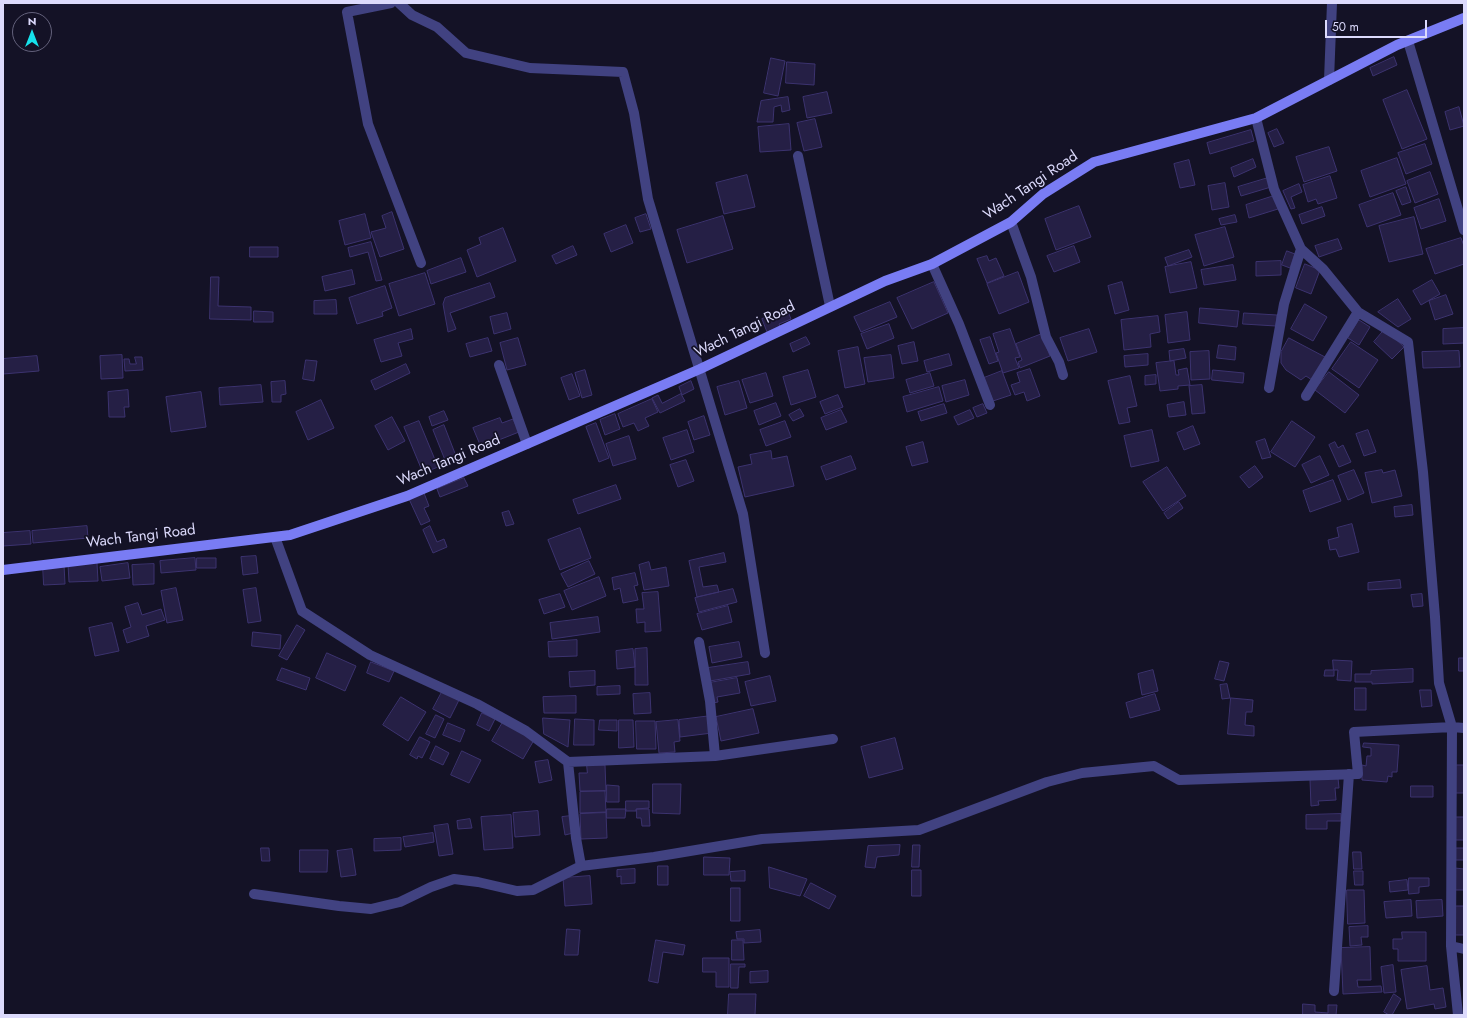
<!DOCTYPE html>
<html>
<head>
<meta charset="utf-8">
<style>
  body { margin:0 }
  #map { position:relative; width:1467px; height:1018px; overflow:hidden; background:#141226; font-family:Jost,sans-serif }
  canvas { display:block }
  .frame { position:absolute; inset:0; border:4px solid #dcdafc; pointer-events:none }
  .north { position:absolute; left:12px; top:12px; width:40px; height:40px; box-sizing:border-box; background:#141226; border:1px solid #64627c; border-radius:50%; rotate:0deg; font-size:11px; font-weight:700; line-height:16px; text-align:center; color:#dcdafc }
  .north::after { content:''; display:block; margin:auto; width:14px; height:18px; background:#16e1eb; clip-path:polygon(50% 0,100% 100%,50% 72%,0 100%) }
  .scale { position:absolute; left:1325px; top:20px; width:102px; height:18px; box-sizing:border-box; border:2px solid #dcdafc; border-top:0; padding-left:5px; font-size:12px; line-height:14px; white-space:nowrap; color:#dcdafc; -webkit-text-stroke:3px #141226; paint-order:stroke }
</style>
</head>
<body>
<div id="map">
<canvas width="1467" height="1018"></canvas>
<div class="frame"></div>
<div class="north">N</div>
<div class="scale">50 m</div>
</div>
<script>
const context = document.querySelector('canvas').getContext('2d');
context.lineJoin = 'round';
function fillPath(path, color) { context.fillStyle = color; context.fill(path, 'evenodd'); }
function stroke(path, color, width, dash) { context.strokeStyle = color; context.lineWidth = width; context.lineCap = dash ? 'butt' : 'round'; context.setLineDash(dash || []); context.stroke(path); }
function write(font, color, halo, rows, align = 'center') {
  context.font = font + ' Jost,sans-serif'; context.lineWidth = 3.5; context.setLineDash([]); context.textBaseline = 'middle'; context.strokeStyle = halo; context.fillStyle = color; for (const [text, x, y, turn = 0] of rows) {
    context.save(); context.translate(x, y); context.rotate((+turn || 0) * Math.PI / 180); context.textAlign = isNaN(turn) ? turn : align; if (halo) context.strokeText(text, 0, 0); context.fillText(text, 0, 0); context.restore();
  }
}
const building = new Path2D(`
  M1394 57 1397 65 1373 76 1370 68Z
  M771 58 785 61 778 96 764 93Z
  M787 62 815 64 814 85 786 83Z
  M1407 90 1427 139 1402 149 1383 100Z
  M827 92 832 113 807 118 803 97Z
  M788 97 790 110 782 112 781 105 774 107 773 122H757L761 101Z
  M1459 107 1464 126 1450 130 1445 112Z
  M815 119 822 147 804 151 797 123Z
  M789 124 791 150 760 152 758 127Z
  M1277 129 1284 143 1274 147 1268 133Z
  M1251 130 1254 141 1210 154 1207 143Z
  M1425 144 1432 164 1406 174 1398 153Z
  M1329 147 1337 171 1304 182 1296 157Z
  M1397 158 1406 184 1370 197 1361 171Z
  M1253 159 1256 167 1234 177 1231 168Z
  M1189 160 1195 185 1180 188 1174 164Z
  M1430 172 1438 194 1415 203 1407 181Z
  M747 175 755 207 724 214 716 183Z
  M1330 176 1337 198 1318 204 1316 199 1308 202 1303 185Z
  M1268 178 1271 187 1241 196 1238 187Z
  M1225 183 1229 207 1212 210 1208 186Z
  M1299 184 1302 192 1291 197 1295 208 1291 209 1283 191Z
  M1406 187 1411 202 1402 205 1396 191Z
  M1393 193 1401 215 1367 227 1359 205Z
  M1274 196 1278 209 1249 218 1246 205Z
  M1439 199 1446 221 1421 229 1414 208Z
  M1079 206 1091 237 1056 250 1045 219Z
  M1322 207 1325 216 1302 224 1299 215Z
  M392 212 404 249 380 257 371 232 386 228 382 216Z
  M365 214 371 238 345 245 339 221Z
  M646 214 651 229 640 232 635 218Z
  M1235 215 1237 222 1221 225 1219 219Z
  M723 216 733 249 687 263 677 230Z
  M1414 217 1423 254 1389 262 1379 226Z
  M626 225 633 243 611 252 604 234Z
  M1225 227 1234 257 1204 266 1195 235Z
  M503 228 516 261 477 277 467 250 481 244 479 238Z
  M1461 238 1464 246V264L1435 274 1426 249Z
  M1338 239 1342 249 1319 257 1315 246Z
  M371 242 382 280 376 281 368 252 350 257 348 248Z
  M573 246 577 255 556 264 552 256Z
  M1074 246 1080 262 1054 272 1047 256Z
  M250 247H278V257H250Z
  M1189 250 1192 257 1168 266 1165 258Z
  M1287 251 1295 254 1290 268 1282 265Z
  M987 256 989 261 996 258 1004 276 987 283 977 259Z
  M461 258 466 272 431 284 427 271Z
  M1281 261V275L1256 276V262Z
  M1191 262 1197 288 1170 293 1165 267Z
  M1305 264 1320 270 1311 294 1296 288Z
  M1233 265 1236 280 1204 285 1201 270Z
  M352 270 355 284 325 291 322 277Z
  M1018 272 1029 302 999 314 987 284Z
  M425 273 435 304 399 316 389 284Z
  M211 277H219L218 306 251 307V320L210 319Z
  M1432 280 1440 294 1421 305 1413 291Z
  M934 282 948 313 912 329 897 298Z
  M1122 282 1129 310 1115 314 1108 286Z
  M490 283 495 297 450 313 456 329 448 332 443 304 445 298Z
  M385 286 392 308 382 312 383 316 357 324 349 298Z
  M1446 295 1453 314 1435 320 1429 301Z
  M1398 299 1411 319 1398 327 1378 312Z
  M336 300 337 314H314V301Z
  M890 302 897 317 861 332 854 317Z
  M1305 304 1327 317 1313 341 1291 329Z
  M1200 308 1239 311 1237 327 1199 323Z
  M787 309 791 319 779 324 780 327 767 332 762 319Z
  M254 311 273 312V322H254Z
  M1187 312 1190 340 1168 343 1165 315Z
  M507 313 511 329 494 334 490 317Z
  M1244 313 1277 315 1276 326 1243 324Z
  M1158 316 1160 332 1150 334 1151 347 1124 350 1121 320Z
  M1359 320 1370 327 1359 345 1348 338Z
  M889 324 894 338 867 349 861 334Z
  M1464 328V343L1443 344V329Z
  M411 329 413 339 398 343 402 356 381 362 374 340Z
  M1010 329 1020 357 1015 358 1019 368 1003 373 996 353 999 352 993 334Z
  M1089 329 1097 352 1068 361 1060 338Z
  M1385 329 1404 347 1392 359 1374 342Z
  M1042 334 1050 356 1020 368 1018 362 1022 360 1016 344Z
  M806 337 810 344 793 352 790 344Z
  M990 337 998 361 989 364 980 340Z
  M488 338 492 351 470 357 466 344Z
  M518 338 526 365 507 370 500 343Z
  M1289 338 1325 357 1312 380 1306 376 1301 380 1286 370 1281 363V352Z
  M914 342 918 361 902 364 898 346Z
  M1351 342 1378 360 1359 388 1332 369Z
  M1219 345 1236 347 1235 360 1217 358Z
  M858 347 865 384 845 388 838 351Z
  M1184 349 1186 358 1170 361 1169 351Z
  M1209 351 1210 379 1191 380 1190 352Z
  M1459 351 1460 367 1423 368 1422 352Z
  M949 354 952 365 927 372 924 361Z
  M1148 354V365L1125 367 1124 356Z
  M122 355 123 378 101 379 100 356Z
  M891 355 894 378 868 382 864 358Z
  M37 356 39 371 3 374V359Z
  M135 357H142L143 370 125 371 124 359H129L130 364H136Z
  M306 360 317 361 314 381 303 379Z
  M1174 361 1176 375H1179L1178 370 1187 368 1190 385 1178 386V389L1160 391 1156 363Z
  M406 364 410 373 375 390 371 381Z
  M1030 369 1040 396 1027 401 1024 392 1015 395 1011 385 1020 382 1017 373Z
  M585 370 592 395 582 398 575 373Z
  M808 370 816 397 791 405 783 377Z
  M1213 370 1244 373 1243 383 1212 380Z
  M1002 371 1011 395 993 401 984 378Z
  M1329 372 1359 395 1345 413 1315 390Z
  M766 373 773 396 750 403 742 380Z
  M930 373 934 386 910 393 906 380Z
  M572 374 580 396 569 400 561 378Z
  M1156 375V384L1145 385V376Z
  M1130 376 1137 406 1127 408 1130 422 1119 424 1108 381Z
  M965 380 969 395 946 402 942 386Z
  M285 381 286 394 281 395V402H272L271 382Z
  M691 381 694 389 682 395 679 387Z
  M739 381 747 408 725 415 717 387Z
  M261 385 263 402 220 405 219 388Z
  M1202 385 1205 413 1192 414 1189 386Z
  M939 387 943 401 907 412 903 397Z
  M128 390 129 407H124L125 417H109L108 392Z
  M201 392 206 427 171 432 166 397Z
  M681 394 685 401 660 413 652 398 658 395 662 403Z
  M838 395 843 407 825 414 820 402Z
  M652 399 658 412 645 418 649 426 638 431 634 423 623 427 618 414Z
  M321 400 334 428 308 440 296 412Z
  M1184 402 1186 415 1169 417 1167 405Z
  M776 403 781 416 759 425 754 411Z
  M944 404 947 413 921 421 918 412Z
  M983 404 987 413 977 417 973 408Z
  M800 409 804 416 793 421 789 415Z
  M841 410 847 422 826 430 821 418Z
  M970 410 974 418 958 425 954 417Z
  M444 411 448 420 432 426 429 417Z
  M615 414 620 429 605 435 600 420Z
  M704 416 710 435 694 440 688 422Z
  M392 417 405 441 388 450 375 426Z
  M500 418 502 423 513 419 519 432 481 447 473 428Z
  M419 421 438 467 423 473 404 427Z
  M785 421 791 437 766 446 760 430Z
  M1292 421 1315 437 1295 467 1271 452Z
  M596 423 609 458 599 462 586 427Z
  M444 425 456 456 445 460 433 430Z
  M1193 426 1200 444 1184 450 1177 433Z
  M687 430 694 452 671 460 663 438Z
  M1152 430 1159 461 1131 467 1124 436Z
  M1368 430 1376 452 1364 456 1356 434Z
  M629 436 636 459 613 466 606 444Z
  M1265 439 1271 457 1262 459 1256 442Z
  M923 442 928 462 912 466 906 447Z
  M1335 442 1338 448 1343 445 1351 462 1339 467 1329 445Z
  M771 451 772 459 787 456 794 486 745 497 738 467 752 464 750 455Z
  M851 456 856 469 826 480 821 467Z
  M1320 456 1329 475 1311 483 1302 465Z
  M686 460 694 481 678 487 670 465Z
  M1255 466 1263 477 1249 488 1240 477Z
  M1167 467 1186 496 1163 511 1143 482Z
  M1354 470 1364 493 1348 500 1338 476Z
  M1382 470 1383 473 1395 470 1402 496 1372 503 1365 473Z
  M464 478 468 486 440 497 437 489Z
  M1333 480 1341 501 1310 512 1303 491Z
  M616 485 621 499 578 514 573 500Z
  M424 493 429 506 424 508 430 521 421 525 409 499Z
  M1179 502 1183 508 1168 519 1164 513Z
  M1412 505 1413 515 1395 517 1394 507Z
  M509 511 514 524 506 526 502 513Z
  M1352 524 1359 552 1339 557 1336 549 1330 550 1328 540 1339 537 1337 528Z
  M87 526 88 538 33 543 32 531Z
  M430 526 437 542 444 539 447 547 433 553 423 530Z
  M580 528 591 558 560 570 548 540Z
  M30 531 31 544 3 546V533Z
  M724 553 726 562 699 567 703 587 717 585 719 592 697 597 689 561Z
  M256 556 258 573 243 575 241 557Z
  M195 558 196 570 161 573 160 561Z
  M197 558H216V568H197Z
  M589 561 595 574 568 587 561 574Z
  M649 562 651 570 666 567 669 586 644 590 639 565Z
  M97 563 98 581 69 582 68 564Z
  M128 563 130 578 102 581 100 567Z
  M154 564V584L133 585 132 565Z
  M43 565H64L65 584 44 585Z
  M635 573 638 585 634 586 638 600 623 603 620 588 614 590 612 578Z
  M599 577 606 596 572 610 564 591Z
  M1400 580 1401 588 1368 590V583Z
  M176 588 183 620 167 623 161 591Z
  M256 588 261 621 248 623 243 590Z
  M733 589 737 602 699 612 695 598Z
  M658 592 661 631 645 632V622L637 623 636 609H644L642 593Z
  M560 594 565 607 544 614 539 600Z
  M1422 594 1423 606 1413 607 1411 595Z
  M138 603 142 615 161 609 165 620 146 626 149 636 127 643 123 630 131 627 125 607Z
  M728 606 732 622 702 630 697 614Z
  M598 617 600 632 552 639 550 623Z
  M112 623 119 651 95 656 89 628Z
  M297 625 305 630 287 660 279 656Z
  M253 632 281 635 280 649 252 646Z
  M577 640V656L549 657 548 642Z
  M739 642 742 657 712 663 709 647Z
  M647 648 648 685H635V649Z
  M633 649 635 667 617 669 616 651Z
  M327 653 356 666 345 691 316 678Z
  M1459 658H1464V671H1459Z
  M1333 660 1352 661 1351 681 1337 680 1338 670H1334V676H1324L1325 670H1333Z
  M1220 661 1229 663 1224 681 1215 679Z
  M371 662 394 671 389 682 367 673Z
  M748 662 750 674 710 681 708 668Z
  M282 668 310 678 306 690 277 680Z
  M1413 669V682L1372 684V682H1355V674H1371V671Z
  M1153 670 1158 691 1142 695 1138 674Z
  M595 671V685L570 687 569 672Z
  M770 676 776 701 751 706 745 682Z
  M737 678 740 693 717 697 718 702 713 703 709 683Z
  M1227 684 1230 698 1222 699 1220 685Z
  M620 686V694L597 695V687Z
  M1355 688H1366V710H1355Z
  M1420 690H1431L1432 706 1422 707Z
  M442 692 459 700 450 718 433 709Z
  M650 693 651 713 634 714 633 694Z
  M1155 694 1160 710 1130 718 1126 703Z
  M576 696V713H544L543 697Z
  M401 697 426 712 408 741 383 725Z
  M1231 698 1253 700 1252 712H1246L1245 725 1254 726V736L1228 734Z
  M753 709 759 733 721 741 716 717Z
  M482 713 495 719 489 731 477 725Z
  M436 715 444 719 435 738 426 734Z
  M711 716 712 733 680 737 679 720Z
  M543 718 570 720 568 747 544 734Z
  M575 719 594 720V745H574Z
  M600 720H617V731L599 730Z
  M619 720H633L634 747 619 748Z
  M678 720 680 741 674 742 675 752 659 753 656 722Z
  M636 721H655L656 749H637Z
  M503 722 534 740 523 759 492 741Z
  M448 723 465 730 460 742 443 735Z
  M420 737 430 742 422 758 418 756 417 759 410 755Z
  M895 738 903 769 869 778 861 747Z
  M1364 743 1399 745 1397 772H1392V777L1388 776 1387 782 1362 780V765L1366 766 1367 756H1371V748L1363 747Z
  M436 746 449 753 443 765 430 759Z
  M462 751 481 760 469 783 451 775Z
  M548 760 552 780 539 783 535 762Z
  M587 765H605L606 791H580L579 773H587Z
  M1455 765H1464V793H1455Z
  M1338 778 1339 788H1335L1336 800 1318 801 1319 805 1311 806 1310 780Z
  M653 784H681L680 814 653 813Z
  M607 785 619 786V802H607Z
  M1411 786H1433V797H1411Z
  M605 791 606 812 580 813V792Z
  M626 801H649V808L636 809V811H626Z
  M607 809H626L625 818H607Z
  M637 809H649L650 826H642L641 818H637Z
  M538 811 540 835 515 837 513 813Z
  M606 813 607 838 581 839 580 814Z
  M1341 814V821H1327V829H1306V815Z
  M511 815 513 848 484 850 481 817Z
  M571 816 573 833 565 835 562 817Z
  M1455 817H1464V840H1455Z
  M470 819 472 828 458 829 457 821Z
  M448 824 453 854 439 856 434 826Z
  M433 833 434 842 405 847 403 837Z
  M401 838V850L374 851V839Z
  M900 845 899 855 877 857 875 868 865 867 868 846Z
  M913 845H920L919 867H912Z
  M261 848H269L270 861H262Z
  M1456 848H1464V860H1456Z
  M352 849 356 875 341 877 337 851Z
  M300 850H328L327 872H300Z
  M1353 852H1361L1362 869H1354Z
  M704 857 730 858 729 875H704Z
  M658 866H668V885H658Z
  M769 867 807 879 800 896 770 888Z
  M1455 868 1464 869V890H1454Z
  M635 869V883L621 884V876L617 877V870Z
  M912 870H921V896H912Z
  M745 871V881H731L730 872Z
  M1354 871H1363V885H1355Z
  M590 876 592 904 565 906 563 878Z
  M1409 878H1429V886L1419 887V893L1409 894Z
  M1407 880 1408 890 1390 892 1389 882Z
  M811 883 836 896 829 909 804 896Z
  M731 888H740V921H731Z
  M1347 890H1364L1365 923 1348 924Z
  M1411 900 1412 916 1386 918 1384 902Z
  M1442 900 1443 916 1417 918 1416 901Z
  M1453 906H1464V935H1453Z
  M1368 926V937H1361L1362 945 1350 946 1349 927Z
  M567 929 580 930 578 955H565Z
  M760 930 761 942 744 943V939H737L736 932Z
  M1402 932H1426V961H1398V949H1393V939H1402Z
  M656 940 685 945 683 955 663 952 658 983 649 981Z
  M732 940H743L744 960H732Z
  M1370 947 1371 980H1357L1358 987 1381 986 1382 992 1343 994 1341 948Z
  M703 958H729V987H716V972H703Z
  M731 964H745V967H739L738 988H731Z
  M1393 965 1396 992 1384 993 1381 967Z
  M1427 966 1430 990 1443 988 1446 1007 1435 1009 1434 1004 1407 1009 1401 970Z
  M768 971V982L750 983V972Z
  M729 994H756L755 1015H728Z
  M1394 994 1401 999 1392 1015H1389L1384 1012Z
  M1303 1004 1315 1005V1012L1328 1013V1005H1337L1336 1015H1303Z`);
const street = new Path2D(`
  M391 3 347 12 368 124 421 263
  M399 3 412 15 437 27 466 53 530 68 623 72 634 113 648 199 743 514 765 653
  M1408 41 1464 230
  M1329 80 1332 3
  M1256 118 1274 189 1301 249 1323 269 1358 312 1408 342 1423 472 1435 617 1439 683 1452 727 1451 946 1464 949
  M798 156 830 306
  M1011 222 1031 277 1046 337 1059 362 1063 375
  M932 264 959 324 990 405
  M499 365 527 444
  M1269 388 1284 304 1301 249
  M1306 396 1358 312
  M275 537 302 611 370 655 477 704 526 731 568 762 576 838 581 866 654 857 762 839 919 830 1047 782 1082 773 1154 766 1179 780 1358 774 1354 732 1452 727 1464 728
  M699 642 710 701 715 756
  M568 762 715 756 833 739
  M254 894 339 906 371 909 400 902 431 887 454 879 478 882 517 891 533 890 581 866
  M1451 946 1458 1015
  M1334 991 1349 774`);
const secondary = new Path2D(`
  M3 570 290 535 407 496 700 369 885 281 932 264 1011 222 1043 194 1094 162 1256 118 1397 45 1464 18`);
const streetNames = [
  ["Wach Tangi Road",1031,186,-34],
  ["Wach Tangi Road",745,330,-26],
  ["Wach Tangi Road",449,461,-23],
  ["Wach Tangi Road",141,537,-7]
];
fillPath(building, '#251f45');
stroke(building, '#3c336f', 1);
stroke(street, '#414281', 10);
stroke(secondary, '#797cf4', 10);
write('15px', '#dcdafc', '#141226', streetNames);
</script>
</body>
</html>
